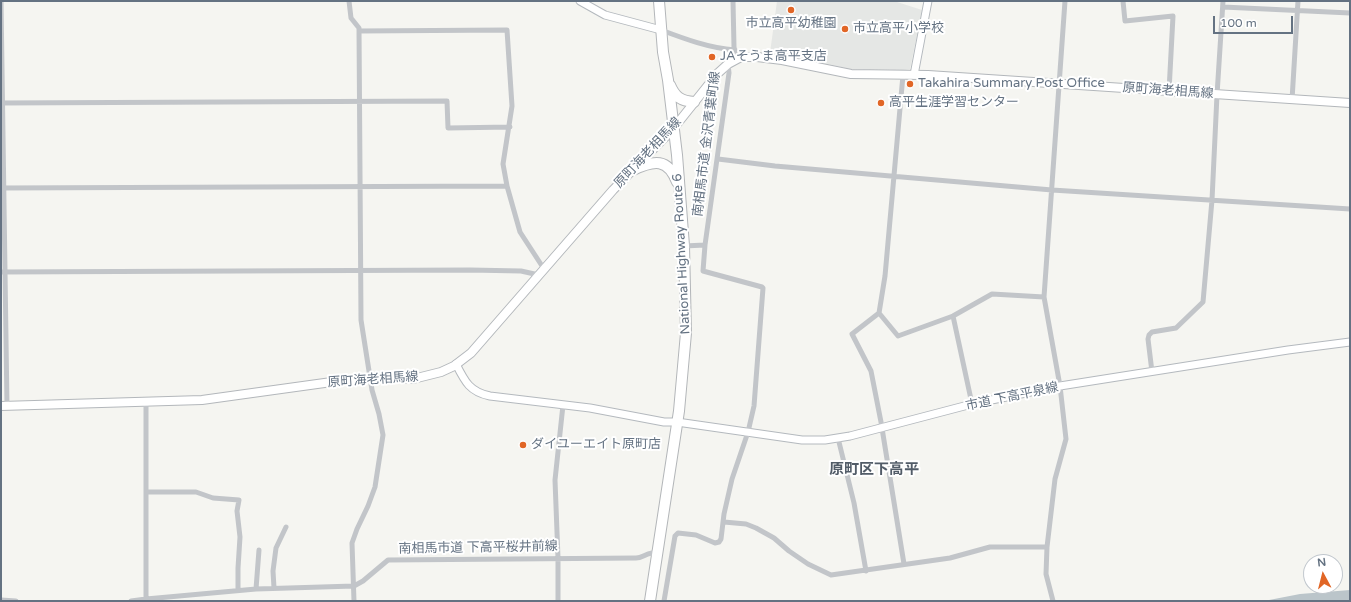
<!DOCTYPE html>
<html>
<head>
<meta charset="utf-8">
<style>
  body { margin:0 }
  #map { position:relative; width:1351px; height:602px; overflow:hidden; background:#f5f5f1; font-family:"Varela Round",sans-serif }
  canvas { display:block }
  .frame { position:absolute; inset:0; border:2px solid #647282; pointer-events:none }
  .north { position:absolute; left:1303px; top:554px; width:40px; height:40px; box-sizing:border-box; background:#fff; border:1px solid #c1c7cd; border-radius:50%; rotate:353deg; font-size:11px; font-weight:700; line-height:16px; text-align:center; color:#647282 }
  .north::after { content:''; display:block; margin:auto; width:14px; height:18px; background:#e16626; clip-path:polygon(50% 0,100% 100%,50% 72%,0 100%) }
  .scale { position:absolute; left:1213px; top:16px; width:80px; height:18px; box-sizing:border-box; border:2px solid #647282; border-top:0; padding-left:5px; font-size:12px; line-height:14px; white-space:nowrap; color:#647282; -webkit-text-stroke:3px #fff; paint-order:stroke }
</style>
</head>
<body>
<div id="map">
<canvas width="1351" height="602"></canvas>
<div class="frame"></div>
<div class="north">N</div>
<div class="scale">100 m</div>
</div>
<script>
const context = document.querySelector('canvas').getContext('2d');
context.lineJoin = 'round';
function fillPath(path, color) { context.fillStyle = color; context.fill(path, 'evenodd'); }
function stroke(path, color, width, dash) { context.strokeStyle = color; context.lineWidth = width; context.lineCap = dash ? 'butt' : 'round'; context.setLineDash(dash || []); context.stroke(path); }
function write(font, color, halo, rows, align = 'center') {
  context.font = font + ' "Varela Round","Noto Sans JP",sans-serif'; context.lineWidth = 4; context.setLineDash([]); context.textBaseline = 'middle'; context.strokeStyle = halo; context.fillStyle = color; for (const [text, x, y, turn = 0] of rows) {
    context.save(); context.translate(x, y); context.rotate((+turn || 0) * Math.PI / 180); context.textAlign = isNaN(turn) ? turn : align; if (halo) context.strokeText(text, 0, 0); context.fillText(text, 0, 0); context.restore();
  }
}
const built = new Path2D(`
  M777 1H894L922 10 910 69 904 70 850 69 828 64 770 53Z`);
const water = new Path2D(`
  M1350 590V601H1264L1300 594Z`);
const street = new Path2D(`
  M1 1 7 406
  M349 1 351 18 359 28 361 320 372 390 379 414 383 435 375 487 368 506 357 529 352 543 354 601
  M733 1 734 47 736 59
  M1123 1 1125 21 1173 16 1169 91
  M1223 7 1350 13
  M661 30C685 39 709 48 735 50
  M359 31 507 30 512 106 503 164 507 186 520 232 544 269
  M903 75 885 276 879 313 852 334 871 371 881 422 904 564
  M1292 100 1298 1
  M1 103 447 101 448 128 510 127
  M718 159 775 166 1052 190 1350 209
  M1 188 507 186
  M684 246 705 245
  M1 272 470 270 521 271 539 275
  M879 313 898 336 953 316 992 294 1044 297
  M953 316 972 404
  M1152 372 1148 339 1149 335 1152 332 1176 328 1203 302 1212 200 1217 95 1223 1
  M838 438 854 503 866 571
  M146 492H196L213 498 239 500 237 511 240 537 238 568V590
  M724 522 746 524 756 528 774 538 789 551 808 564 831 575 950 558 990 547H1047
  M274 588 273 571 276 548 286 527
  M256 589 259 550
  M1 600 16 601
  M131 601 146 599V402
  M146 601V599L256 589 354 586 363 581 388 560 636 558C642 558 645 554 652 553
  M558 601V558L555 480 563 405
  M664 601 675 536 678 533 696 535 715 543 719 542 721 539 724 514 732 479 748 432 754 406 763 288 762 287 703 271 705 245 729 73 728 64
  M1053 601 1046 574 1047 547 1055 479 1066 439 1060 386 1044 297 1065 1`);
const secondary = new Path2D(`
  M580 1 605 15 661 30
  M914 75 928 1
  M456 364C465 382 470 392 490 396L590 408 664 422H677L802 440H825L850 436 972 404 1060 386 1288 350 1350 342`);
const primary = new Path2D(`
  M1 406 202 400 346 380 386 377 413 379 441 372 454 366 471 353 613 190 673 129 717 74 728 64 741 57H757L782 60 851 74 928 75 1350 103`);
const highway = new Path2D(`
  M670 85C675 97 681 101 694 102
  M633 170C654 160 668 158 677 182
  M650 601 679 411 686 333 684 246 677 155 668 80 663 52 659 1`);
const markers = [
  [791,10,4,"#e16626"],
  [845,29,4,"#e16626"],
  [712,57,4,"#e16626"],
  [910,84,4,"#e16626"],
  [881,103,4,"#e16626"],
  [523,445,4,"#e16626"]
];
const poiNames = [
  ["市立高平幼稚園",791,24,"center"],
  ["市立高平小学校",853,29],
  ["JAそうま高平支店",720,57],
  ["Takahira Summary Post Office",918,84],
  ["高平生涯学習センター",889,103],
  ["ダイユーエイト原町店",531,445]
];
const streetNames = [
  ["原町海老相馬線",1168,91,4],
  ["南相馬市道 金沢青葉町線",707,144,-83],
  ["原町海老相馬線",648,153,-47],
  ["National Highway Route 6",682,254,-93],
  ["原町海老相馬線",373,380,-4],
  ["市道 下高平泉線",1012,397,-12],
  ["南相馬市道 下高平桜井前線",478,548,-1]
];
const quarterNames = [
  ["原町区下高平",874,470]
];
fillPath(built, '#e5e7e5');
fillPath(water, '#bbc5ca');
stroke(secondary, '#b4b9be', 9);
stroke(primary, '#b3b7bb', 10);
stroke(highway, '#b3b6b9', 12);
stroke(street, '#c2c5c9', 5);
stroke(secondary, '#fff', 7);
stroke(primary, '#fff', 8);
stroke(highway, '#fff', 10);
for (const [x, y, r, color] of markers) { const dot = new Path2D(); dot.arc(x, y, r, 0, 2 * Math.PI); context.fillStyle = color; context.fill(dot); stroke(dot, '#fff', 1.5); }
write('13px', '#647282', '#fff', poiNames, 'left');
write('13px', '#647282', '#fff', streetNames);
write('bold 15px', '#525c68', '#fff', quarterNames);
</script>
</body>
</html>
